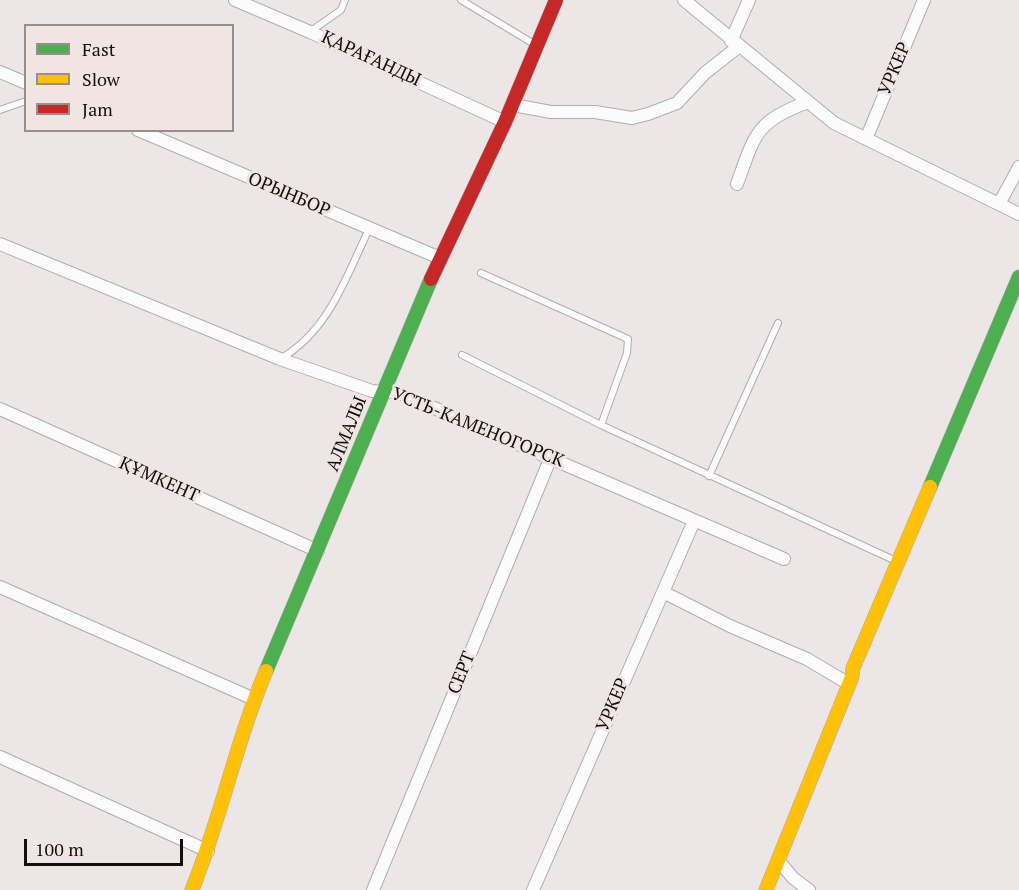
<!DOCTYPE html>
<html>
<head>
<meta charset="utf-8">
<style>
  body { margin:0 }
  #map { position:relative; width:1019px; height:890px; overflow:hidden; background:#ece7e6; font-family:"PT Serif",serif }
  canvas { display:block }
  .legend { position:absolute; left:24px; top:24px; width:210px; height:108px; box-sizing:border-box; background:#f0e5e2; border:2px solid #978f8d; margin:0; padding:8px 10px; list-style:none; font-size:18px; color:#120f0d }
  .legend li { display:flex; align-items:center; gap:12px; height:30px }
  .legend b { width:30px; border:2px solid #978f8d }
  .scale { position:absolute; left:24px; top:839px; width:159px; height:27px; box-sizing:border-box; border:3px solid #120f0d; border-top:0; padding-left:8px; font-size:18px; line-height:21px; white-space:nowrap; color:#120f0d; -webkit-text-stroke:4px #f0e5e2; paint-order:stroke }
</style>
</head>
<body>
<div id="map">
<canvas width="1019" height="890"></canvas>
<ul class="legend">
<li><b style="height:8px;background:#4caf50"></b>Fast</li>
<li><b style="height:8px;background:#ffc107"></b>Slow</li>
<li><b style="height:8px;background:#c62828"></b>Jam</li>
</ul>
<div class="scale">100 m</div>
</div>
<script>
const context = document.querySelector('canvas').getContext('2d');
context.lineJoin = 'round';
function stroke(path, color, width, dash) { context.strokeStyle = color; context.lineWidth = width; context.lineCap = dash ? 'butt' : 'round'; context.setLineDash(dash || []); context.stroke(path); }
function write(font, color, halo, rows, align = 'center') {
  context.font = font + ' "PT Serif",serif'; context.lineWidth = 6; context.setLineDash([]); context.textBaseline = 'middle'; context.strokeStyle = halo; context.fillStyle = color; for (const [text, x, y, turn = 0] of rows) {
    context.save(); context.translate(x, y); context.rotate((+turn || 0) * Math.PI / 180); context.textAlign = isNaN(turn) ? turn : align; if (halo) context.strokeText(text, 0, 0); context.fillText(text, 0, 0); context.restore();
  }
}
const lane = new Path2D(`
  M461 0 534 44
  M311 31 341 10 345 0
  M0 110 26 101
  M481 273 628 339 627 353 601 425
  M462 355 601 425 896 561
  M280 359C329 331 346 277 369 229
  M709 476 778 323`);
const street = new Path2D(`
  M235 0 310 32 505 122
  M684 0 834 123 1019 214
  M731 41 749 0
  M0 72 26 83
  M513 105 551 112H595L632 118 648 114 677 103 705 73 738 47
  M138 130 440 258
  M866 139 924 0
  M737 184C755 134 756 121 808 102
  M999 204 1019 167
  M0 244 280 359 372 391 397 392 784 559
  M0 409 318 551
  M0 587 254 699
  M663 592 730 626 807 659 849 684
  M0 757 208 851
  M778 860 793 878 809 890
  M373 890 551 457
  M533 890 694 521`);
const fast = new Path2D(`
  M930 487 1019 277
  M266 671 431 279`);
const slow = new Path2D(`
  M192 890C221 818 236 742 266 671
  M766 890 852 677 853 668 930 487`);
const jam = new Path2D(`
  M431 279 505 122 556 0`);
const streetNames = [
  ["ҚАРАҒАНДЫ",371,59,25],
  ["УРКЕР",895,69,-67],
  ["ОРЫНБОР",289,195,23],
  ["УСТЬ-КАМЕНОГОРСК",478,428,22],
  ["АЛМАЛЫ",347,434,-68],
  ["ҚҰМКЕНТ",159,480,24],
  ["СЕРТ",462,673,-68],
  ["УРКЕР",613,705,-67]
];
stroke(lane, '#b1acab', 8);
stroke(street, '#b1acab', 14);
stroke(fast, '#b1acab', 15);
stroke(slow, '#b1acab', 15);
stroke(jam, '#b1acab', 15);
stroke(lane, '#fcfbfb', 6);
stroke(street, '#fcfbfb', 12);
stroke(fast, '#4caf50', 14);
stroke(slow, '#ffc107', 14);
stroke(jam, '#c62828', 14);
write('18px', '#120f0d', '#f0e5e2', streetNames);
</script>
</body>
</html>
